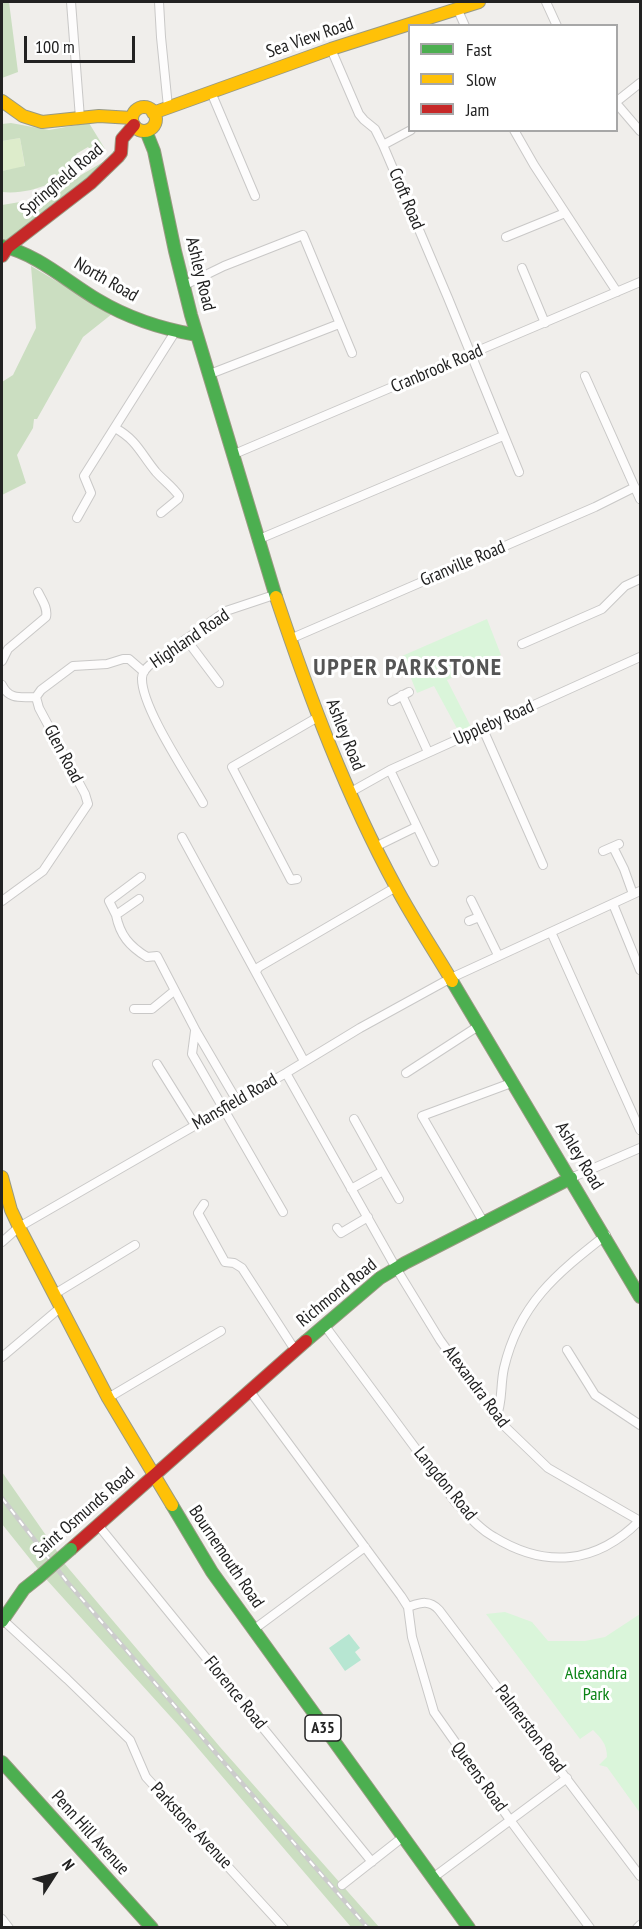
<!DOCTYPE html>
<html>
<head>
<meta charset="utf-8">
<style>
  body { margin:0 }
  #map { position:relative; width:642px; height:1929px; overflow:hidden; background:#f0eeeb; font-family:"PT Sans Narrow",sans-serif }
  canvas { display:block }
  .frame { position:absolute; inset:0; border:3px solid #222; pointer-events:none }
  .legend { position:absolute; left:408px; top:24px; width:210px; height:108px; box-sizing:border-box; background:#fff; border:2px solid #a7a7a7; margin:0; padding:8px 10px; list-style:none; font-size:18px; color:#222 }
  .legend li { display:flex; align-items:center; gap:12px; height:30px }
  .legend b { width:30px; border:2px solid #a7a7a7 }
  .north { position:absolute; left:24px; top:1845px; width:60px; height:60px; -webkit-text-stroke:4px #fff; paint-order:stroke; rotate:54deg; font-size:16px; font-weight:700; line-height:24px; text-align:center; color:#222 }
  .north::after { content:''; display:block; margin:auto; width:21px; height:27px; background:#222; clip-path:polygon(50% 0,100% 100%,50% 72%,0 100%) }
  .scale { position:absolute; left:24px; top:36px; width:111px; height:27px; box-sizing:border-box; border:3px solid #222; border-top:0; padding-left:8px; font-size:18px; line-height:21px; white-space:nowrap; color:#222; -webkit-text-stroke:4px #fff; paint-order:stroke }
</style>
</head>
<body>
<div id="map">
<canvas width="642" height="1929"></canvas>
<div class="frame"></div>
<ul class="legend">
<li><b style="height:8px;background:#4caf50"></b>Fast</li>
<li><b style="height:8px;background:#ffc107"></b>Slow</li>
<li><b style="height:8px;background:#c62828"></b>Jam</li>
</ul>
<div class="north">N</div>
<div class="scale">100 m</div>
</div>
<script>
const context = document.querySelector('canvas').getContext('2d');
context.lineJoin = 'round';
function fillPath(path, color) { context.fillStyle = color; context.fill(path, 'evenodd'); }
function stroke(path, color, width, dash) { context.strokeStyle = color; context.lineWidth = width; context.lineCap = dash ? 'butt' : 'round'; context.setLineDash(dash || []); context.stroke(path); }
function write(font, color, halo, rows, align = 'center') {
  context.font = font + ' "PT Sans Narrow",sans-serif'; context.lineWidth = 6; context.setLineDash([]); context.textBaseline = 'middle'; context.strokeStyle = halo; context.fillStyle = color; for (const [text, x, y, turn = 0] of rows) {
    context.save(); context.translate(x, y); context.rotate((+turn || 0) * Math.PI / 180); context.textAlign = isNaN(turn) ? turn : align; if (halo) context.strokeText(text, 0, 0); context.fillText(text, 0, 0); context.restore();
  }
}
const grass = new Path2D(`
  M20 138 25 167 2 171V141Z`);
const forest = new Path2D(`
  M2 2H9L18 72 2 78Z
  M11 123 49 130 89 123 105 149 96 156 88 147 76 154 84 165C57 181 33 195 2 192V171L25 166 20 138 2 141V124Z
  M108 159 111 164 2 246V205L32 200 61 187Z
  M31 266 112 314 83 337 37 419H34L33 428 17 455 26 483 2 495V382L13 375 36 328Z
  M2 1472 61 1557 42 1574 2 1524Z
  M64 1563 220 1747 379 1927H351L179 1726 46 1579Z`);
const park = new Path2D(`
  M487 619 501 655 447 680 471 727 460 734 434 686 417 693 402 656Z
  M505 1612 532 1622 548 1641H585L605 1637 640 1614V1813L607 1767 599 1765 607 1757C607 1744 601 1738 593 1730L580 1739 486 1614Z`);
const pitch = new Path2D(`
  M349 1634 360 1648 355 1652 361 1660 345 1671 329 1648Z`);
const street = new Path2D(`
  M71 2 80 118
  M159 2 161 37 168 107
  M546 2 557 26
  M457 8 465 26
  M331 49 359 114 364 120 375 129 383 145 448 298 519 472
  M211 92 255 196
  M616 102 640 83
  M616 103 640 131
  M514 130 534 165 617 292
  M383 145 411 130
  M506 237 565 213
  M522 268 545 323
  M183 286 224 266 303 235 352 353
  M210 374 339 324
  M585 376 640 499
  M115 428C137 440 141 454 156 472 163 480 173 487 179 496L178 499 161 513
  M232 455 640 282
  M77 518 91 493 84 476 175 332
  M257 540 503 436
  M186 639 219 683
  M290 639 595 507 635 487
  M522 644 602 609 625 586 640 579
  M2 661 8 649 46 617C48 608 42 600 38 592
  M2 685C9 700 21 697 36 697
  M402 695 428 752
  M392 701 409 692
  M482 727 543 865
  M390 770 434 862
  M349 793 390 770 640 657
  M203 803C188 776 141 707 142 678 142 672 147 667 152 663L226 611 274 595
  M182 837 304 1061
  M375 847 416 827
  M613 847 624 869 633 894
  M603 851 619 844
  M297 879 291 880 232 767 318 717
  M139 899 116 915 109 901 141 877
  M471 900 498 955
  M2 901 43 871 88 804 85 794 39 708 36 697 41 690 73 666 107 664 123 659H129L144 672
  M613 904 640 970
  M116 915C120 935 129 946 147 957L157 956 196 1031 237 1101
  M469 921 479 917
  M551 932 640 1130
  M256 971 259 967 396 887
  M134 1009H152L174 991
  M195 1031 192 1054 283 1212
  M157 1064 195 1125
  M286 1073 396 1268 440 1340 496 1418 548 1468 640 1521
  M406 1073 480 1025
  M383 1171 399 1199
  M571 1178 640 1148
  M351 1189 383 1171 354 1119
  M204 1204 198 1213 225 1262 234 1263 242 1268 295 1350
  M484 1223 422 1116 514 1082
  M337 1228 341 1233 368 1217
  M2 1242 19 1227 286 1073 360 1028 451 978 640 891
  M53 1295 135 1245
  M325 1326 456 1503C468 1515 479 1529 494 1537 546 1569 597 1564 640 1520
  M567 1350 595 1395 640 1425
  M2 1357 60 1308
  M249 1390 401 1596 408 1607 412 1637 434 1712 510 1820 590 1928
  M108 1398 221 1331
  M496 1418C503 1401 500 1386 504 1368 519 1304 556 1274 606 1235
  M98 1525 372 1862
  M408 1607C420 1603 429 1599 439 1610L640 1876
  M3 1620 67 1679 130 1740 146 1777 284 1928
  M253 1630 365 1547
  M434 1877 567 1778
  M342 1885 403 1837
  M2 1919 9 1928
  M637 1928 640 1925`);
const fast = new Path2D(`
  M146 131 154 151 175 251 191 315 276 597
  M2 246C39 255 66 281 98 300 128 318 162 329 197 335
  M452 981 640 1297
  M306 1341 380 1278 405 1263 571 1178
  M172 1505 212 1572 469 1928
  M2 1621 24 1589 39 1577
  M2 1762 152 1928`);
const slow = new Path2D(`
  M2 101 23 116 42 122 99 116 132 118
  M132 119a12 12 0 1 1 24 0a12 12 0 1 1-24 0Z
  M153 113 331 49 479 2
  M276 597C309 696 346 795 396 887 413 919 433 949 452 981
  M2 1177 11 1210 19 1227 108 1398 172 1505`);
const jam = new Path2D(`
  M2 256 8 247 91 183 118 157 121 153 122 139 134 125
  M71 1549 306 1341`);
const rail = new Path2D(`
  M2 1498 68 1583 368 1928`);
const fastBridge = new Path2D(`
  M39 1577 71 1549`);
const shields = [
  [323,1728,36]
];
const shieldNames = [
  ["A35",323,1728]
];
const streetNames = [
  ["Sea View Road",310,38,-19],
  ["Springfield Road",62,180,-40],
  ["Croft Road",406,199,67],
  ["Ashley Road",200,274,76],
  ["North Road",106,280,30],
  ["Cranbrook Road",437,369,-23],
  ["Granville Road",463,564,-23],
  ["Highland Road",190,639,-34],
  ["Uppleby Road",494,723,-24],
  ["Ashley Road",345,735,68],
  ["Glen Road",63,754,62],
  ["Mansfield Road",235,1102,-30],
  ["Ashley Road",579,1156,59],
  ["Richmond Road",337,1293,-39],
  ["Alexandra Road",476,1387,53],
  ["Langdon Road",445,1484,51],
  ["Saint Osmunds Road",84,1513,-41],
  ["Bournemouth Road",226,1557,56],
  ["Florence Road",235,1693,51],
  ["Palmerston Road",530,1729,53],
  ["Queens Road",479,1777,54],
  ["Parkstone Avenue",191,1826,47],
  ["Penn Hill Avenue",90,1833,48]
];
const parkNames = [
  ["Alexandra",596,1674],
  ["Park",596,1695]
];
const districtNames = [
  ["UPPER PARKSTONE",408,668]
];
fillPath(grass, '#ddeccb');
fillPath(forest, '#cbdec1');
fillPath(park, '#daf5da');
fillPath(pitch, '#b7e6d2');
stroke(street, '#c9c8c7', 10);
stroke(fast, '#999a82', 14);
stroke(slow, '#999a82', 14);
stroke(jam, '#999a82', 14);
stroke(street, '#fdfcfc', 8);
stroke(fast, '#4caf50', 12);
stroke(slow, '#ffc107', 12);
stroke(jam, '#c62828', 12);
stroke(rail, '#ccc', 4.5);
stroke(rail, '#fff', 2, [7]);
stroke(fastBridge, '#999a82', 14, []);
stroke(fastBridge, '#4caf50', 12);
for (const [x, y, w] of shields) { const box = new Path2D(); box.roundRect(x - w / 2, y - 13, w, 26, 4.5); context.fillStyle = '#fff'; context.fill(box); stroke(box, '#222', 1.5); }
write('bold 16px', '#222', null, shieldNames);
write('18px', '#222', '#fff', streetNames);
write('18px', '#0c8416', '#fff', parkNames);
context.letterSpacing = '1.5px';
write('bold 24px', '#555', '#fff', districtNames);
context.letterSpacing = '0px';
</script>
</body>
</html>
